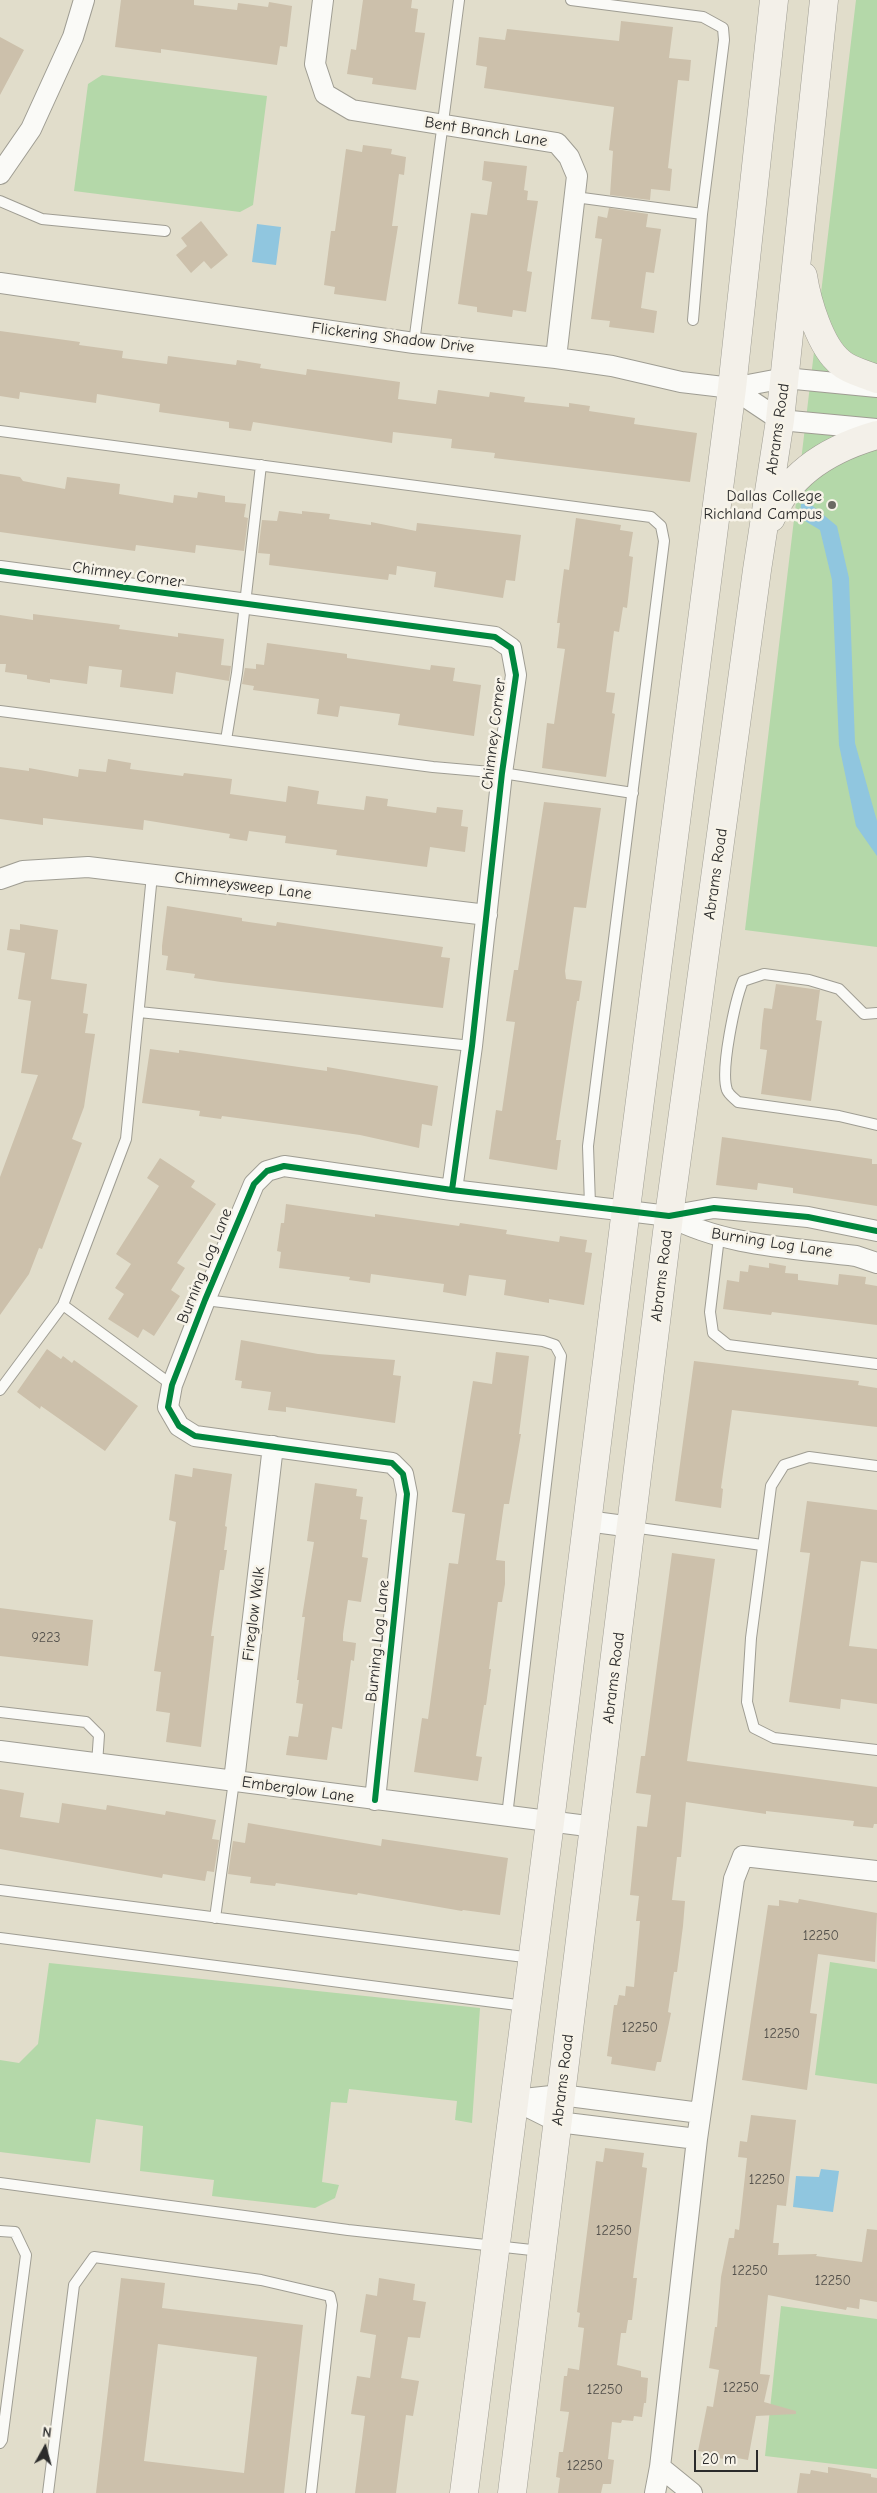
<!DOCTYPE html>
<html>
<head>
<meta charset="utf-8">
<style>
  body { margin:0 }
  #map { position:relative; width:877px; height:2493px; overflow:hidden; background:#e1ddcb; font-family:"Comic Neue",sans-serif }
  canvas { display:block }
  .north { position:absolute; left:20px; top:2423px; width:50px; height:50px; -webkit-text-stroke:4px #f7f3e8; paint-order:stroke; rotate:7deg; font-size:14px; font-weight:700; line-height:20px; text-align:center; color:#2b2b2b }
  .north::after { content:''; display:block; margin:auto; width:18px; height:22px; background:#2b2b2b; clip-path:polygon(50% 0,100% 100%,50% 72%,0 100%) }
  .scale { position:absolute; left:694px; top:2450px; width:64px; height:22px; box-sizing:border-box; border:2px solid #2b2b2b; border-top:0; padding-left:6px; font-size:15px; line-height:18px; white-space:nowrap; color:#2b2b2b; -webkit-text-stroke:4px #f7f3e8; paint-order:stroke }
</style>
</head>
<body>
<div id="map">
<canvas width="877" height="2493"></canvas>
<div class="north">N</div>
<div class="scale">20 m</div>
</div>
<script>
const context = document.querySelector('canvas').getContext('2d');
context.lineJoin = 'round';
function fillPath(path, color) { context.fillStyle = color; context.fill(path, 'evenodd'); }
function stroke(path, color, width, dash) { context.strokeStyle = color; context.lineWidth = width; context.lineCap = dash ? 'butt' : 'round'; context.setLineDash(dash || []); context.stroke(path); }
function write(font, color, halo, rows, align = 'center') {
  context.font = font + ' "Comic Neue",sans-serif'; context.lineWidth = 5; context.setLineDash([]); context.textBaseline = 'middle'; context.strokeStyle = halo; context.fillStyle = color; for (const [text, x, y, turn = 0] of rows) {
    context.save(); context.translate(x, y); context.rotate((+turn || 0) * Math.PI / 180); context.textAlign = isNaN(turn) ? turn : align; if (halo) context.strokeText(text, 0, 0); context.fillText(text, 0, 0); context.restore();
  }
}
const green = new Path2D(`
  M856 0H877V947L745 930Z
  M102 75 267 96 253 205 240 212 74 191 88 84Z
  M830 1962 877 1969V2084L815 2075Z
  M49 1963 480 2008 472 2123 455 2120 457 2101 349 2089 347 2103 331 2102 322 2182 339 2185 335 2198 315 2208 212 2196 214 2180 140 2171 143 2126 96 2119 90 2163 0 2152V2060L19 2063 38 2044Z
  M781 2306 877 2319V2469L765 2456Z`);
const water = new Path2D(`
  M257 224 281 227 276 265 252 262Z
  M809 503 837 526 849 578 855 743 877 821V856L856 826 839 745 832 580 820 530 800 518 801 504Z
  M821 2169 839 2171 833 2212 793 2207 796 2176 819 2177Z`);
const building = new Path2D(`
  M121 0H194V5L237 10 238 3 268 7 269 2 292 6 287 47 280 46 277 65 161 49V53L115 47Z
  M363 0H412L411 8 418 9 415 32 425 33 416 90 372 84 373 78 347 74 351 49 356 50Z
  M621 21 673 27 669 58 691 60 689 81 678 80 668 168 672 169 670 191 651 189 650 200 610 195 613 151 609 150 614 107 484 88 487 67 476 65 479 37 505 40 507 29 619 41Z
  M0 37 24 50 0 95Z
  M363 145 392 149 391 154 406 157 404 175 399 174 392 226H398L386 301 334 294 335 287 324 285 331 231H335L346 149 362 152Z
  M484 161 527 166 524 190 528 191 527 200 538 201 527 271 532 272 526 312 513 310 512 317 477 312V307L458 304 471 213 487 215 492 182 482 180Z
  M609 208 648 214 646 227 661 229 654 273 646 272 641 308 657 311 654 333 609 327 610 321 591 319 602 239 595 238 598 216 607 218Z
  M201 221 228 255 211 269 204 261 191 273 176 255 187 246 181 238Z
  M0 331 80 342 79 345 123 351 122 358 167 364 168 356 236 365 237 360 261 364 260 368 306 375 307 369 400 382 398 399 436 404 438 390 489 397 490 392 525 397 524 402 569 407V403L590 406 589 411 635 418 634 424 697 433 690 482 494 458 495 453 451 448 452 439 393 432 392 443 253 422 251 431 229 428V422L159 412 160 404 97 394 96 403 20 392 19 399 0 396Z
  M0 474 20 477 23 481 65 489 67 477 120 484 119 494 173 503 174 495 197 498 198 492 225 496V502L246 504 244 517 248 518 244 551 196 545 195 553 136 545 135 551 0 532Z
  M279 511 302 514V511L330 514 329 519 371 525V522L416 531 417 523 521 535 515 581 506 580 503 598 434 587 436 572 397 566 396 575 389 574 388 580 269 565 270 554 258 553 262 520 277 521Z
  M576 518 621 525 620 530 633 532 629 556 633 557 627 608 623 607 619 632 614 631 606 692 615 693 612 713 615 714 606 777 542 768 547 723 554 724 565 649 557 648 560 623H557L564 569 569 570Z
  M33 614 120 625 119 629 178 637V633L224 639 221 665 231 666 229 681 176 672 173 694 120 687 122 670 89 666 87 684 50 679V683L27 679V675L5 672 6 664H0V615L33 620Z
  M267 643 347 654V658L430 670 431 665 455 668 453 681 481 685 474 736 398 725 400 714 340 706 338 717 317 714 319 699 253 690 254 686 242 684 245 668 256 669V664L264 665Z
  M108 759 131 763 130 769 183 776 184 773 232 779 230 794 286 802 288 786 319 791 317 804 364 810 366 796 388 799 387 806 436 813 437 807 463 810 461 826 468 827 465 852 430 847 427 867 336 855 337 850 285 843 286 836 249 831 247 841 229 838 230 834 144 820 143 830 43 818V825L0 819V767L29 771V768L78 777 79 769 106 772Z
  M544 802 601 808 586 908 574 907 565 971 566 979 582 981 579 1001H577L556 1140H561L557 1170 489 1159 496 1110 502 1111 515 1022 506 1021 514 970H518Z
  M167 906 242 918V921L276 926 277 922 443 947 441 957 450 958 443 1008 221 982 194 978 195 974 166 970 168 956 162 955V946Z
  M20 924 58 930 51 979 87 984 83 1013 88 1014 85 1033 95 1034 84 1107 72 1139 82 1143 42 1249 39 1248 29 1274 0 1315V1177L38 1075 21 1073 31 1001 18 999 25 953 7 950 10 929 20 930Z
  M776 984 820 990 816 1020 822 1021 811 1101 761 1094 767 1050 760 1049 762 1024 764 1008 772 1009Z
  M150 1049 179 1053V1050L327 1071V1067L438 1086 432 1126 422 1124 419 1148 360 1135 296 1126 222 1116 221 1119 199 1116 200 1111 142 1103Z
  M722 1137 872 1159V1164H877V1206L793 1193V1188L758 1183 757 1190 716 1185Z
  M160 1158 195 1181 191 1187 216 1204 177 1263 185 1268 171 1290 180 1296 154 1336 143 1329 138 1338 108 1319 124 1294 115 1288 131 1264 116 1254 159 1186 147 1178Z
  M286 1204 375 1217V1214L459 1226 460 1223 507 1230 506 1234 559 1242 560 1236 587 1240 585 1252 592 1253 584 1305 549 1299V1303L504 1295 506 1280 469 1275 466 1296 443 1292 444 1284 371 1274 370 1283 349 1280 350 1277 279 1268 281 1252 277 1251 281 1223H284Z
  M769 1263 786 1266 785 1273 798 1274V1280L838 1285 839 1274 866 1277 865 1284 877 1286V1325L772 1312 771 1315 723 1309 727 1280 739 1282 740 1271 748 1272 749 1265 769 1268Z
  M241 1340 318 1354 395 1360 393 1375 401 1376 395 1423 286 1407V1412L268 1410 271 1392 241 1388 242 1381 235 1380Z
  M47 1349 61 1359 63 1356 72 1363 74 1360 138 1406 105 1451 41 1406 40 1409 17 1392Z
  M496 1352 529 1356 519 1434H521L509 1504H504L496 1560 505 1561V1584L502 1602H498L489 1669H491L486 1705H484L476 1756 482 1757 478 1781 414 1772 422 1718 428 1719 449 1563 458 1564 465 1514 452 1512 473 1381 492 1384Z
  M694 1361 859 1381 858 1385 877 1388V1427L732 1410 721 1488 723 1489 721 1508 675 1501Z
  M193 1468 232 1474 225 1526 227 1527 224 1550H227L224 1570H220L211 1636H214L201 1747 166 1742 170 1713 156 1711 161 1672 154 1671 176 1522 169 1520 175 1474 192 1477Z
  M315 1483 357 1489 356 1496 363 1497 360 1519 367 1520 362 1557 368 1558 361 1602 348 1600 343 1634V1641L356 1643 354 1661 351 1660 342 1729 332 1727 327 1760 286 1755 289 1736 298 1737 303 1704 296 1703 299 1680H297L305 1617H302L314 1542 307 1541Z
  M807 1501 877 1510V1563L861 1561 849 1646 877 1649V1704L841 1699 840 1709 789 1702 810 1553 800 1552Z
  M672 1553 715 1559 687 1761 877 1787V1824H874L873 1828 853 1826 854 1821 766 1811V1814L686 1802 681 1857H677L672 1900 685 1901 683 1926 677 1972H674L668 2012 671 2013 661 2062H657L655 2071 611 2064 612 2057 607 2056 614 2005H617L619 1995 625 1996 626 1986 634 1987 640 1921H636L639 1896 630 1895 637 1826 647 1827 651 1795 636 1793 641 1756H645Z
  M0 1608 93 1620 88 1666 0 1656Z
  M0 1789 24 1793 20 1817 59 1823 62 1803 106 1810 107 1805 165 1815 166 1811 216 1820 212 1839 219 1840 214 1872 207 1871 205 1881 163 1874 162 1878 0 1849Z
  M248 1823 381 1846 382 1839 508 1858 500 1915 463 1910 462 1911 358 1893 357 1895 276 1883 275 1886 250 1883 251 1877 228 1874 233 1841 245 1843Z
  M799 1899 877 1913 875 1962 818 1954 810 2013 817 2014 807 2090 742 2080 768 1905 779 1906V1900L798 1903Z
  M751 2115 796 2120 786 2206 777 2205 773 2243H779L778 2255 817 2254 816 2256 862 2262 867 2229 877 2230V2302L860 2299 859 2309 847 2307 846 2310 768 2295 760 2374 770 2375 764 2402 796 2411V2414L756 2416 748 2460 737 2458V2460L716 2458 717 2454 698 2451 707 2406 713 2407 719 2370 709 2368 715 2327H717L721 2277 729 2238H734L735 2229 739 2230 747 2158 738 2157 740 2141 747 2142Z
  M605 2148 644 2153 642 2167 647 2168 633 2278H637L632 2320H628L626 2333H621L617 2365 641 2371V2377L648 2378 646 2403H644L642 2417 634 2416 633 2421 622 2420 621 2423 612 2422 608 2459 614 2460 611 2484H603L601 2493H558L560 2478 556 2477 559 2452H563L569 2412 560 2411 564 2376H567L568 2368 579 2370 584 2328 578 2327 580 2313 577 2312 596 2161 603 2162Z
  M121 2278 165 2283 162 2308 303 2325 284 2493H96ZM158 2344 257 2357 244 2473 144 2461Z
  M379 2278 415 2284 413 2300 426 2302 420 2338 408 2337 401 2378 419 2381 413 2416 406 2415 396 2493H355L365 2416 351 2414 357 2376 370 2378 376 2335 360 2332 366 2294 377 2296Z
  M828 2467 871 2474V2477L877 2478V2493H797L800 2473 810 2474 811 2470 828 2473Z`);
const service = new Path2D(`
  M571 0 703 17 723 28 724 40 702 214 575 197
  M0 201 42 219 165 231
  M693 320 702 214
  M414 343 459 0
  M0 431 651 517 661 526 664 541 588 1146 590 1205
  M0 711 433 767 502 773 633 793
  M226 740 237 673 261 465
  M139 1012 472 1046
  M877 1013 864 1014 839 989 809 980 764 974 743 981C735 1001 720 1070 727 1090 729 1095 734 1098 738 1102L839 1116 877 1125
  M719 1237 710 1312 713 1333 728 1345 877 1364
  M205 1300 543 1341 555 1345 561 1356 507 1816
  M63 1305 172 1385
  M0 1390 63 1305 126 1139 152 875
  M877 1466 809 1457 784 1465 771 1486 751 1638 747 1702 754 1728 774 1738 877 1750
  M632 1527 762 1545
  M0 1712 86 1722 99 1735 97 1764
  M0 1890 532 1958
  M215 1918 234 1781
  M0 1938 525 2006
  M0 2183 348 2230 541 2251
  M0 2231 15 2232 26 2255 2 2440 0 2443
  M48 2493 74 2285 94 2257 261 2280 330 2296 332 2305 311 2493`);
const minor = new Path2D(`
  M323 0 315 64 325 94 352 110 557 143 569 157 577 176 556 358
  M0 174 31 129 73 37 84 0
  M0 283 414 343 556 358 612 366 681 382 732 388 785 378 877 387
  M732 388 780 420 877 429
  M0 571 495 637 511 648 516 675 502 773 472 1046 452 1190
  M0 879 23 871 88 867 487 915
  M669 1216C723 1246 795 1248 856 1256L877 1263
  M587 1521 632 1527
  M0 1751 595 1827
  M234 1781 273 1446
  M375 1800 407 1494 403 1474 392 1463 195 1436 179 1426 168 1407 172 1385 205 1300 254 1184 267 1171 284 1166 452 1190 669 1216 714 1208 808 1217 877 1231
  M514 2100 558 2122 697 2139
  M514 2100 561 2095 700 2113
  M655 2493 660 2467
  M692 2493 660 2467 697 2139 734 1879 743 1856 877 1871`);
const secondary = new Path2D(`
  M803 276C807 301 820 347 841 363 850 371 866 374 877 379
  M771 518C789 472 832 448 877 435
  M464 2493 550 1822 626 1209 732 388 774 0
  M512 2493 669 1216 757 570 780 420 824 0`);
const cycleway = new Path2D(`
  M0 571 495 637 511 648 516 675 502 773 472 1046 452 1190
  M375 1800 407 1494 403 1474 392 1463 195 1436 179 1426 168 1407 172 1385 205 1300 254 1184 267 1171 284 1166 452 1190 669 1216 714 1208 808 1217 877 1231`);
const markers = [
  [832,505,5,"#6b6963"]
];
const numberNames = [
  ["9223",46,1638],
  ["12250",821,1936],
  ["12250",640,2028],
  ["12250",782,2034],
  ["12250",767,2180],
  ["12250",614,2231],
  ["12250",750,2271],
  ["12250",833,2281],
  ["12250",741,2388],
  ["12250",605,2390],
  ["12250",585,2466]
];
const streetNames = [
  ["Bent Branch Lane",486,132,9],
  ["Flickering Shadow Drive",393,338,7],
  ["Abrams Road",778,429,-82],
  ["Chimney Corner",128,575,8],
  ["Chimney Corner",494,734,-83],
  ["Abrams Road",716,874,-82],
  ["Chimneysweep Lane",243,886,7],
  ["Burning Log Lane",772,1243,9],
  ["Burning Log Lane",205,1266,-68],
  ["Abrams Road",662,1276,-83],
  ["Fireglow Walk",254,1614,-83],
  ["Burning Log Lane",378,1641,-84],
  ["Abrams Road",614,1678,-83],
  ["Emberglow Lane",298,1790,8],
  ["Abrams Road",563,2080,-83]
];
const poiNames = [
  ["Dallas College",822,496],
  ["Richland Campus",822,514]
];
fillPath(green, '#b4d8a9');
fillPath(water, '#90c6df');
fillPath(building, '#ccc0ab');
stroke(service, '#9f9d93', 12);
stroke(minor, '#9f9d93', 22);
stroke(secondary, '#9f9d93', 29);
stroke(service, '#fafaf7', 10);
stroke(minor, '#fafaf7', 20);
stroke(secondary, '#f3f0e9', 28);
stroke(cycleway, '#00873e', 6);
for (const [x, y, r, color] of markers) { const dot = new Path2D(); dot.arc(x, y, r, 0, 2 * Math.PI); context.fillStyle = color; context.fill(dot); stroke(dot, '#f7f3e8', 2); }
write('14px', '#53504b', null, numberNames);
write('16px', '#2b2b2b', '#f7f3e8', streetNames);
write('16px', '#2b2b2b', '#f7f3e8', poiNames, 'right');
</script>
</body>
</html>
